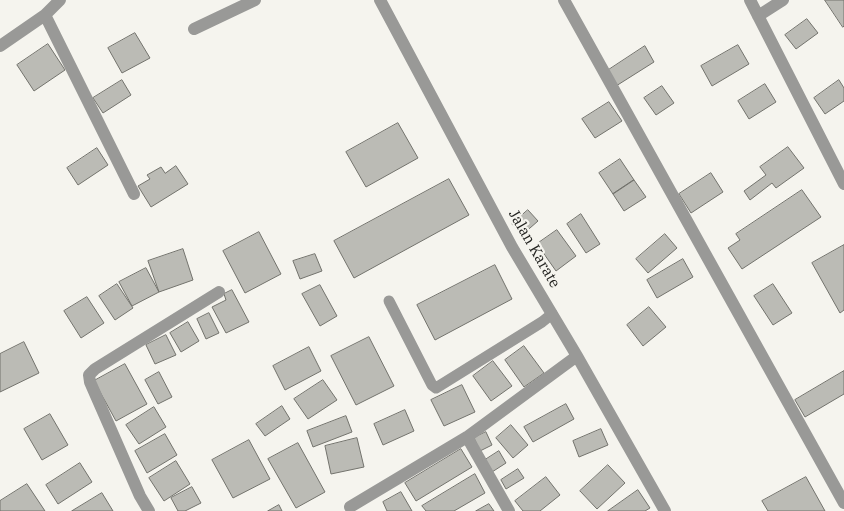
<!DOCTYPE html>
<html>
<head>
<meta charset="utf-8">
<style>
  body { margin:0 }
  canvas { display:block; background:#f5f4ee }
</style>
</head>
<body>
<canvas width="844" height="511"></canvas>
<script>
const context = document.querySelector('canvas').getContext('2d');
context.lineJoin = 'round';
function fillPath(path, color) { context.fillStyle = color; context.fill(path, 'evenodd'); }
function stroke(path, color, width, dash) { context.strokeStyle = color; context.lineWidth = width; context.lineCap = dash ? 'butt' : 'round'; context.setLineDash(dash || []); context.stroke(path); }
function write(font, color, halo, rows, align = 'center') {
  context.font = font + ' "IBM Plex Serif",serif'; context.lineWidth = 4.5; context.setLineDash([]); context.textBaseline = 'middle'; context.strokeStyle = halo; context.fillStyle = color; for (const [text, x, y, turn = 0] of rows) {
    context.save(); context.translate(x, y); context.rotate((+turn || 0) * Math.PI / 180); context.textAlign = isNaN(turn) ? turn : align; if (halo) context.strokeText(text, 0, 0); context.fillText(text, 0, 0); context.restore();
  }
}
const building = new Path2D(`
  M825 0H844V26L843 27Z
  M807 19 818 33 796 49 785 35Z
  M135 33 150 58 122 73 108 48Z
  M48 44 65 70 34 91 17 65Z
  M738 45 749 64 712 86 701 66Z
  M645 46 654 62 616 86 607 71Z
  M122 80 131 95 103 113 93 98Z
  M839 80 844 88V101L825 114 814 98Z
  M765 84 776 102 749 119 738 101Z
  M662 86 674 103 656 115 644 98Z
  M609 102 622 121 595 138 582 119Z
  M398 123 418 158 366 187 346 152Z
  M788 147 804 168 776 188 772 183 750 200 744 191 766 175 760 167Z
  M97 148 108 165 78 185 67 168Z
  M620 159 634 180 613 194 599 173Z
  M176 166 188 184 151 207 138 186 150 179 147 175 161 167 165 173Z
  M711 173 723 192 691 213 679 194Z
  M449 179 469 215 354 278 334 241Z
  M634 180 646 197 624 211 613 194Z
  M802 190 821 217 742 269 728 248 740 240 736 234Z
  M528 210 538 221 522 235 512 224Z
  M581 214 600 244 586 253 567 224Z
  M557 230 576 256 556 271 537 244Z
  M259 232 281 274 245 293 223 251Z
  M665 234 677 248 648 273 636 259Z
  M844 245V310L840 313 812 263Z
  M183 249 193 280 159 292 148 261Z
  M315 254 322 271 300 279 293 261Z
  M683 259 693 277 657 298 647 280Z
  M495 265 512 299 435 340 417 305Z
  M146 268 159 292 132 306 119 282Z
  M117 284 133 308 115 320 99 296Z
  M773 284 792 313 773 325 754 296Z
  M320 285 337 316 320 326 302 294Z
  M232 290 249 322 226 333 212 307 226 300 224 294Z
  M87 297 104 323 81 338 64 311Z
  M649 307 666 327 643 346 627 325Z
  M209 313 219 333 206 339 197 319Z
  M188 322 199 341 181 352 170 333Z
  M166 335 176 355 155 364 146 345Z
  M369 337 394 386 356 405 331 356Z
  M24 342 39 373 0 392V354Z
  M524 346 544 373 524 387 505 360Z
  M309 347 321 371 285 390 273 366Z
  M493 361 512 386 491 401 473 376Z
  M125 364 147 404 116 421 94 381Z
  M844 371V394L805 417 795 400Z
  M159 372 172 397 158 404 145 380Z
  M323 380 337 400 308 419 294 399Z
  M462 385 475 412 444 426 431 400Z
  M566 404 574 419 533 442 524 427Z
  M282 406 290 419 265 436 256 424Z
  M154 407 166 427 139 444 126 425Z
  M405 410 414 431 383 445 374 424Z
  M50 414 68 445 42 460 24 429Z
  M346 416 352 432 313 447 307 431Z
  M511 425 528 445 513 458 496 438Z
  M601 429 608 445 579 457 573 441Z
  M486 432 492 445 480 451 474 438Z
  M165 434 177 455 147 473 135 451Z
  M357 438 364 467 331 474 325 446Z
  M249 440 270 479 233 498 212 460Z
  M298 443 325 492 296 508 268 459Z
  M461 449 472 467 416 501 405 483Z
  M499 451 506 463 492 472 485 460Z
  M176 461 190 484 164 501 149 478Z
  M80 463 92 482 58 504 46 485Z
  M608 465 625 483 597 509 580 491Z
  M518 469 524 478 506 489 501 480Z
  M475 474 485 493 454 511H426L422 506Z
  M546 477 560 495 540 511H523L515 501Z
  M806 477 825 511H768L762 501Z
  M27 484 45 511H0V501Z
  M192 487 201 503 185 511H178L171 498Z
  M638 490 650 508 645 511H608Z
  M401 492 412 511H387L383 502Z
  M102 493 113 511H72Z
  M489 504 494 511H476Z
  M279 505 282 511H268Z`);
const service = new Path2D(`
  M389 301 432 385 436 388 542 322 552 314`);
const minor = new Path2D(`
  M380 0 512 247 577 356 665 511
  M564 0 844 503
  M750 0 844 184
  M45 15 134 194
  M758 16 783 0
  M194 29 255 0
  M0 46 45 15 60 0
  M467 437 509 511
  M350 507 467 437 577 356
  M149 511 140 496 90 382 89 375 95 369 219 292`);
const streetNames = [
  ["Jalan Karate",534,249,60]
];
fillPath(building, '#bbbbb5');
stroke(building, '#73736d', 1);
stroke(service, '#999997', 11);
stroke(minor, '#999997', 12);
write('15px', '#242421', '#f5f4ee', streetNames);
</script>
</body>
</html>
